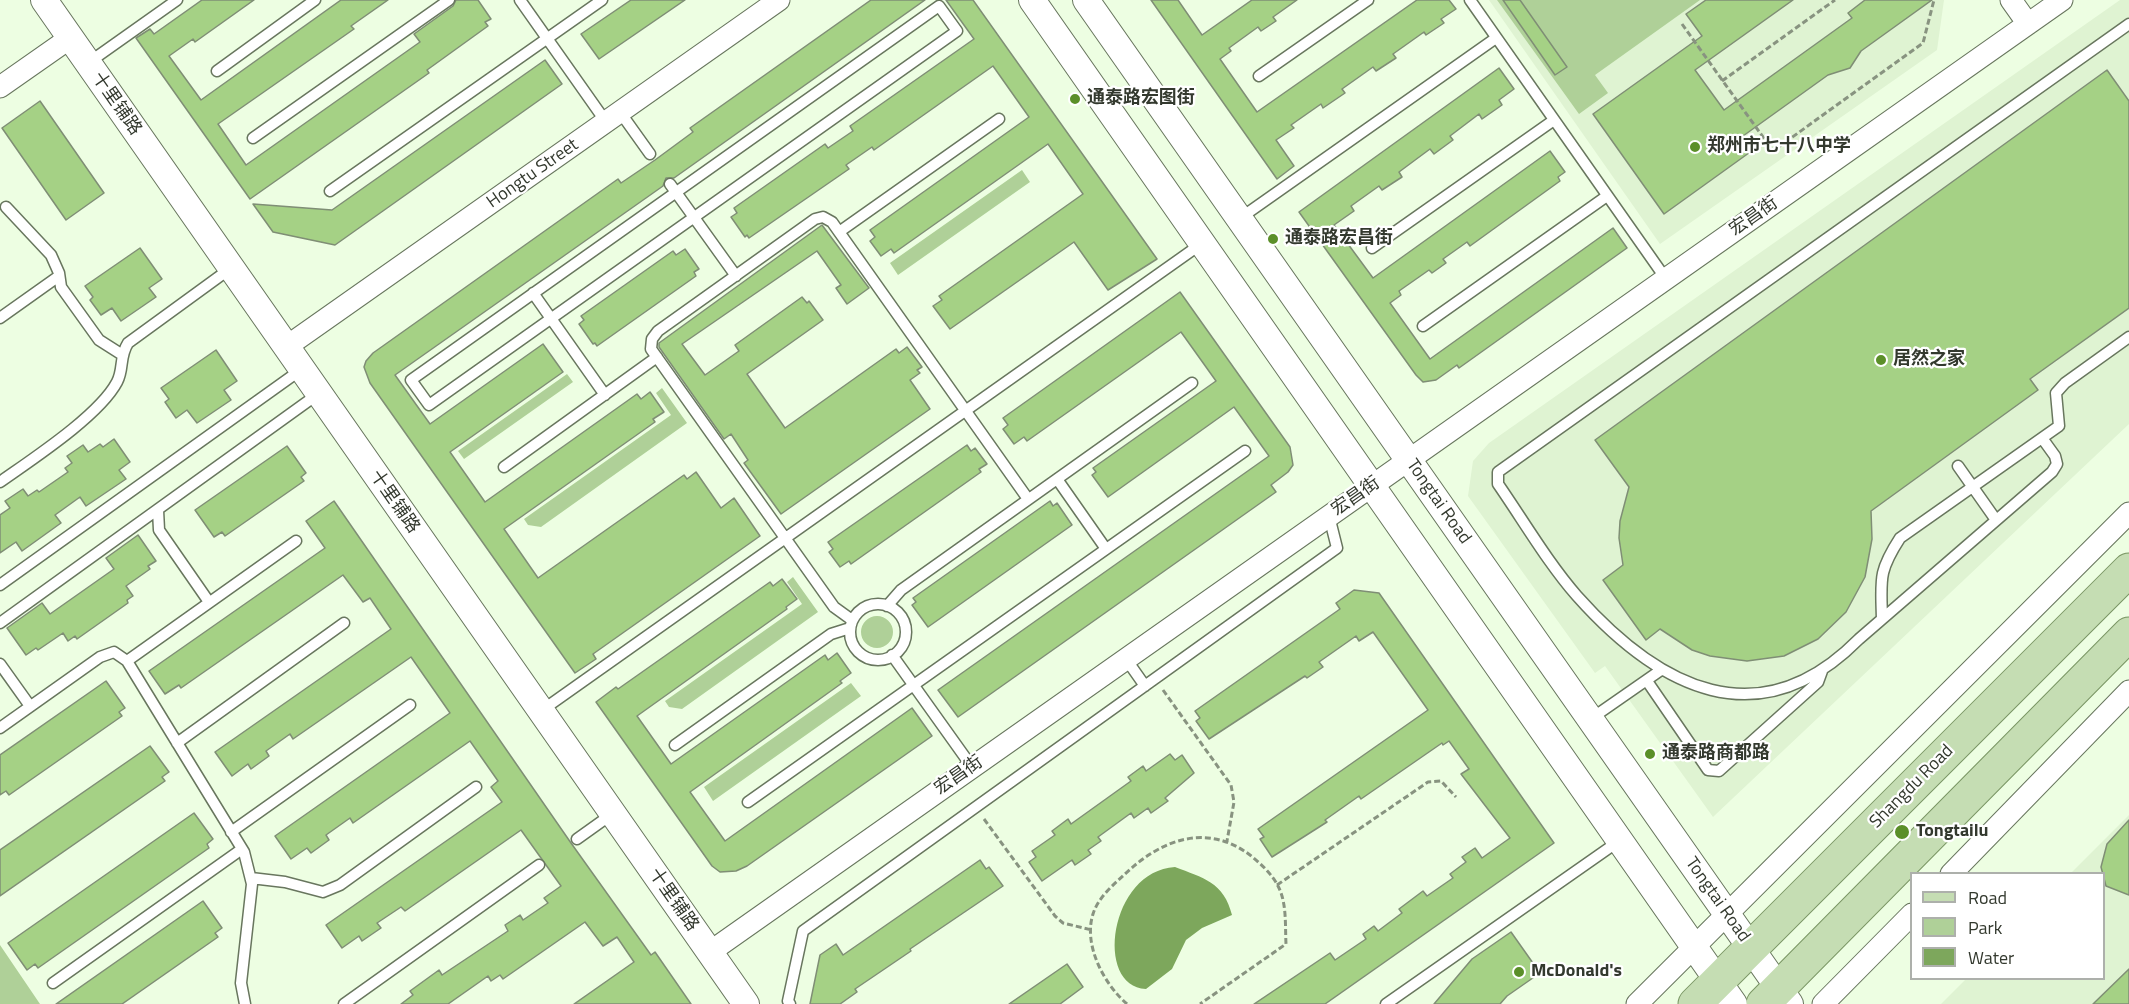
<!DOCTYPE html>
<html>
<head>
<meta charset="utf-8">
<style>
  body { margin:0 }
  #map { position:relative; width:2129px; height:1004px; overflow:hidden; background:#edfee2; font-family:"Titillium Web",sans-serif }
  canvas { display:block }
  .legend { position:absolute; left:1910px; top:872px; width:195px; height:108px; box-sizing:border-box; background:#fff; border:2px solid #adb0ab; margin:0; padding:8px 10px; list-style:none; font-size:18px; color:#33392e }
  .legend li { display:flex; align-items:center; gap:12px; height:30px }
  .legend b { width:30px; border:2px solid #adb0ab }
</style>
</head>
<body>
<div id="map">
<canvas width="2129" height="1004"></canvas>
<ul class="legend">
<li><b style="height:8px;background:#c5ddb3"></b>Road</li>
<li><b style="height:16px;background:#afd098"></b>Park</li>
<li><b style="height:16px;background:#7da75c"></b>Water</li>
</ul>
</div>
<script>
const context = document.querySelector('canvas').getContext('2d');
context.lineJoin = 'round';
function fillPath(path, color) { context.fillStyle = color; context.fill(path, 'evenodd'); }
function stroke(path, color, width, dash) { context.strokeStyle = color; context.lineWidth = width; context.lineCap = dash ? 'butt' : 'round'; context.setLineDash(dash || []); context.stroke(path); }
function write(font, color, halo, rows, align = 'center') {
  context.font = font + ' "Titillium Web","Noto Sans SC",sans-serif'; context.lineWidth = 4.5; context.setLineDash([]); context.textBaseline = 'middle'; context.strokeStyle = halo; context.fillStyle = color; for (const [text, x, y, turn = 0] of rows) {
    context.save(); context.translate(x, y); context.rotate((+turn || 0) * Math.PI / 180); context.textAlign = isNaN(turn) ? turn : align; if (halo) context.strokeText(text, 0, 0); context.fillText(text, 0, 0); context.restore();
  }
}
const built = new Path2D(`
  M1489 0H1944L1937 50 1660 244Z
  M2120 0H2129V424L1713 817 1605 666 1595 673 1468 496 1473 461 1489 443Z
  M2129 815V1004H1941L1966 979 2104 978V874L2071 873Z`);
const green = new Path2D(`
  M1497 0H1700L1595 75 1608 93 1579 114Z
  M1022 170 1030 182 898 275 890 263Z
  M567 374 573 382 464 459 458 451Z
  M662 388 687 423 541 527 528 525 524 519 671 415 656 393Z
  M793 577 818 612 682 709 669 707 665 701 802 604 787 582Z
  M861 632a16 16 0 1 1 32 0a16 16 0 1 1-32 0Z
  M851 683 861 696 713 801 704 787Z
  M0 945 40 1004H0Z`);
const water = new Path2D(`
  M1175 867C1203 878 1224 882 1232 915L1202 928 1186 940 1172 969 1146 989C1094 987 1109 871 1175 867Z`);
const building = new Path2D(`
  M202 0H254L195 42 193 39 169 56 201 100 341 0H388L351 26 354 29 218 124 246 165 420 42 414 34 453 6 456 0H478L491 19 485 22 488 26 427 70 429 73 250 199 136 38 150 29 154 34Z
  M631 0H685L599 59 581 34Z
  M871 0H925L674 178H666L663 186 395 375 430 424 543 344 563 372 450 452 485 502 637 394 641 399 650 392 664 412 653 419 655 422 504 529 538 578 684 475 687 479 696 472 721 508 734 498 760 536 593 654 596 659 575 673 370 383 364 367 366 361 373 353 618 179 621 183 655 160 693 132 690 128Z
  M946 0H973L1157 259 1108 290 1074 242 950 329 933 306 942 300 939 296 1083 194 1048 144 894 253 891 249 881 256 870 241 875 237 870 230 1029 117 993 66 874 150 872 147 846 165 849 169 749 238 747 235 745 237 731 217 737 213 734 208 825 144 828 148 853 131 850 126 974 39Z
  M1151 0H1178L1202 35 1252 0H1297L1273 17 1276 21 1261 31 1258 27 1229 48 1231 51 1220 59 1257 112 1417 0H1449L1456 9 1441 19 1444 23 1426 35 1424 32 1393 54 1396 58 1376 71 1373 67 1342 89 1345 93 1323 108 1321 104 1291 125 1294 128 1276 140 1294 166 1277 179Z
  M1503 0H1520L1567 67 1555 75Z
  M1706 0H1793L1695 70 1724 110 1852 18 1848 13 1865 0H1932L1861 51 1850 68 1828 75 1743 136 1753 150 1664 214 1593 114 1702 36 1686 14Z
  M545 60 562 84 335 245 273 232 253 204 332 210Z
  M1499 68 1514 89 1499 100 1502 105 1482 119 1479 114 1450 136 1453 140 1434 154 1430 149 1399 172 1402 177 1382 190 1379 186 1351 206 1354 211 1334 225 1373 278 1550 151 1565 172 1558 177 1560 181 1470 246 1467 242 1443 259 1446 263 1432 273 1429 270 1399 291 1401 295 1390 303 1430 359 1613 228 1627 248 1459 368 1457 365 1436 380 1423 382 1416 375 1299 212Z
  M2107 70 2129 101V308L2030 379 2038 390 1871 511 1872 539 1865 577 1846 612 1818 639 1784 656 1747 661 1710 656 1692 650 1660 629 1646 640 1603 580 1623 565 1619 538 1620 521 1629 487 1595 440Z
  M40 101 104 193 66 220 2 128Z
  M822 225 869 288 847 304 836 288 841 285 817 251 682 344 705 375 739 351 735 345 802 297 807 303 809 301 823 320 747 374 785 428 896 349 899 353 907 347 922 367 917 370 920 373 910 380 930 409 781 514 744 463 748 460 731 434 724 439 659 347V343Z
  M140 248 162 279 149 288 156 297 121 321 112 308 101 315 90 300 93 297 85 286Z
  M685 249 699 269 694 272 696 276 597 346 595 343 593 344 579 324 584 320 581 316 673 251 676 255Z
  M1180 292 1290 447 1293 465 1288 472 1271 485 1276 492 958 717 938 690 1269 456 1234 407 1108 497 1092 475 1096 472 1093 468 1216 381 1181 332 1027 441 1024 437 1014 444 1003 429 1008 425 1003 418Z
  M216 350 237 381 224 390 231 400 197 423 187 410 176 418 165 402 169 399 161 388Z
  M114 439 130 462 119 470 126 479 86 506 80 497 55 515 61 523 22 551 16 542 0 553V515L10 508 5 501 23 489 28 496 37 490 39 492 68 472 65 468 72 463 67 456 83 445 88 452 100 444 103 447Z
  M967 445 971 451 975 448 987 464 979 469 981 472 851 564 849 561 840 567 829 552 833 549 828 542Z
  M287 446 306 473 301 477 304 481 225 536 222 532 214 537 195 510Z
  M334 501 571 843 651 955 655 952 691 1004H574L634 962 617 937 603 946 585 922 503 979 500 975 491 981 488 976 448 1004H401L413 995 410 991 439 970 442 975 508 931 505 925 520 915 523 920 548 903 544 898 561 886 521 830 405 911 401 907 377 923 381 928 362 941 359 936 342 948 326 925 502 802 491 787 498 781 470 741 353 823 350 818 326 835 329 840 311 853 307 848 291 859 275 836 450 713 411 657 293 739 290 734 266 751 269 756 251 769 248 764 232 776 215 752 391 629 370 598 363 602 343 575 181 688 179 685 165 694 149 671 325 548 306 521Z
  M1050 501 1053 506 1057 503 1072 525 928 627 912 605 916 602 913 598Z
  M138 535 156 561 148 566 150 569 126 586 133 596 127 600 128 603 77 639 75 636 68 641 63 633 38 650 36 648 26 655 7 628 42 603 50 614 114 569 106 558Z
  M782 579 797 599 786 607 787 609 637 716 671 764 825 655 828 660 837 653 851 673 840 681 842 683 690 792 725 841 912 708 932 736 747 866 736 871 720 872 712 866 596 702 616 687 618 689 770 582 773 586Z
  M1354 590 1379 593 1554 843 1325 1004H1254L1330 953 1335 960 1366 939 1363 934 1374 926 1378 931 1402 913 1399 909 1423 891 1427 896 1453 878 1450 874 1466 862 1462 857 1475 848 1482 858 1510 838 1461 774 1469 769 1449 741 1443 745 1442 743 1361 799 1359 796 1325 820 1327 822 1272 857 1260 839 1264 837 1258 829 1428 710 1373 632 1359 641 1356 636 1319 662 1323 667 1307 678 1305 676 1209 739 1196 721 1200 718 1195 711 1340 609 1336 603Z
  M106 681 125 708 119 712 122 716 9 795 6 791 0 795V755Z
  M150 746 169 772 162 777 165 781 0 896V850Z
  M1170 754 1175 760 1182 755 1194 773 1165 798 1168 801 1151 813 1148 808 1134 818 1131 813 1098 837 1101 841 1088 850 1091 854 1075 865 1072 860 1042 881 1029 862 1036 857 1032 851 1055 835 1052 831 1068 819 1071 824 1131 781 1128 777 1143 766 1146 771Z
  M194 813 213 839 207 844 209 848 38 968 35 964 27 970 8 943Z
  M2129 820V895L2106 886 2101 867 2107 844Z
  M980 860 986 869 989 867 1003 886 910 949 911 951 855 989 857 992 840 1004H810L820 955 836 944 843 955Z
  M203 901 222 928 215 933 218 937 122 1004H56Z
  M1511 932 1540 973 1507 996 1500 1004H1434L1472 959Z
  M1067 964 1083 987 1060 1004H1009Z
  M2129 969V1004H2093Z`);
const path = new Path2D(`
  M1682 24 1773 151 1923 43 1934 0
  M1722 81 1835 0
  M1163 690 1231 785 1234 802 1227 841
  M984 819 1055 916 1063 923 1092 930
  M1277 885 1428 782 1441 781 1456 797
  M1127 1004C1104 984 1083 945 1093 914 1098 898 1112 886 1124 875 1160 840 1206 822 1250 855 1260 863 1272 874 1278 886 1287 903 1285 925 1286 944L1200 1004`);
const service = new Path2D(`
  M520 0 606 122
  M1470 0 1666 279
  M939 6 957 31 429 405 411 380Z
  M88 63 177 0
  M217 71 315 0
  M1259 76 1368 0
  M620 112 650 154
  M253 138 449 0
  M670 184 736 276
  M330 191 602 0
  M6 207 51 255 59 273 61 287 99 340 121 354
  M1239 219 1496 38
  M839 232 999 119
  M1372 248 1554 120
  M533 293 605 395
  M0 318 59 276
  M1423 326 1607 196
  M2042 438 2055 456 2057 464 2052 472 1859 639C1759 740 1659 688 1577 596 1548 563 1523 520 1498 484V472L2129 24
  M1958 466 1996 520
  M504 467 657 357
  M1057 479 1106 549
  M0 482C31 460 99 416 117 382 124 369 119 357 128 343L231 268
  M158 510 159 530 209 602
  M0 585 302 369
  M850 632a28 28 0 1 1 56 0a28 28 0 1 1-56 0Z
  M887 606 901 590 1192 383
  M1882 619C1881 579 1878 572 1900 538L2059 426 2056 393 2065 383 2129 337
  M852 620 834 607 651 349 652 339 658 331 815 219 823 217 832 222 1028 499
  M0 623 318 394
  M892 655 972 767
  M1126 659 1145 686
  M127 661 296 541
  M0 664 30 706
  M1647 681 1708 770 1719 771 1818 682 1822 671
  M541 711 1201 244
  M1592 718 1661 670
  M0 728 100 657 114 652 127 661 244 852 252 884 241 983 245 1004
  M177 743 344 623
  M675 745 831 634 850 628
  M748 802 1245 451
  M231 832 410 705
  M577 839 612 814
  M251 878 285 882 323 892 340 885 476 787
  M53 983 242 849
  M344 1004 539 865
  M790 1004 788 1001 803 931 1337 548 1329 516
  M1386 1004 1619 841`);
const minor = new Path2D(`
  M2011 0 2028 24
  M0 87 70 38
  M286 347 779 0
  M1951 874 2129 691
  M710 952 2062 0
  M1637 1004 2129 513
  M1823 1004 1912 914`);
const tertiary = new Path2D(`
  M44 0 746 1004
  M1032 0 1734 1004
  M1086 0 1790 1004`);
const primary = new Path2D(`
  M1695 1004 2129 570
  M1763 1004 2129 634`);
const markers = [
  [1075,99,6,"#5b8f29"],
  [1695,147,6,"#5b8f29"],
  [1273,239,6,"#5b8f29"],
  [1881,360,6,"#5b8f29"],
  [1650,754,6,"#5b8f29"],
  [1902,832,8,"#5b8f29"],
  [1519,972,6,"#5b8f29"]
];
const poiNames = [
  ["通泰路宏图街",1087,99],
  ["郑州市七十八中学",1707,147],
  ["通泰路宏昌街",1285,239],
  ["居然之家",1893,360],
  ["通泰路商都路",1662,754],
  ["Tongtailu",1916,832],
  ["McDonald's",1531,972]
];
const streetNames = [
  ["十里铺路",116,104,55],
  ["Hongtu Street",533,174,-35],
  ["宏昌街",1754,217,-35],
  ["宏昌街",1356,497,-35],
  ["十里铺路",394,502,55],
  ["Tongtai Road",1438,502,55],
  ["宏昌街",959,776,-35],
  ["Shangdu Road",1912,787,-45],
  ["十里铺路",673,900,55],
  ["Tongtai Road",1717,900,55]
];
fillPath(built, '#dff3d2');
fillPath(green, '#afd098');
fillPath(water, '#7da75c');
fillPath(building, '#a5d185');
stroke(building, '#7f8e75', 1.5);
stroke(service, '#68765e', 13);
stroke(minor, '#68765e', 23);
stroke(tertiary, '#68765e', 28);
stroke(primary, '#799563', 35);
stroke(path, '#889380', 3, [6, 3]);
stroke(service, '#fff', 10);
stroke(minor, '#fff', 21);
stroke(tertiary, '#fff', 26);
stroke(primary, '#c5ddb3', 33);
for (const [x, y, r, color] of markers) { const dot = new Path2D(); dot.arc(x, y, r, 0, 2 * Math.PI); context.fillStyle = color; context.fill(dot); stroke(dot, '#fff', 2); }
write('bold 18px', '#33392e', '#fff', poiNames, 'left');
write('18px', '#33392e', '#fff', streetNames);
</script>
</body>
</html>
